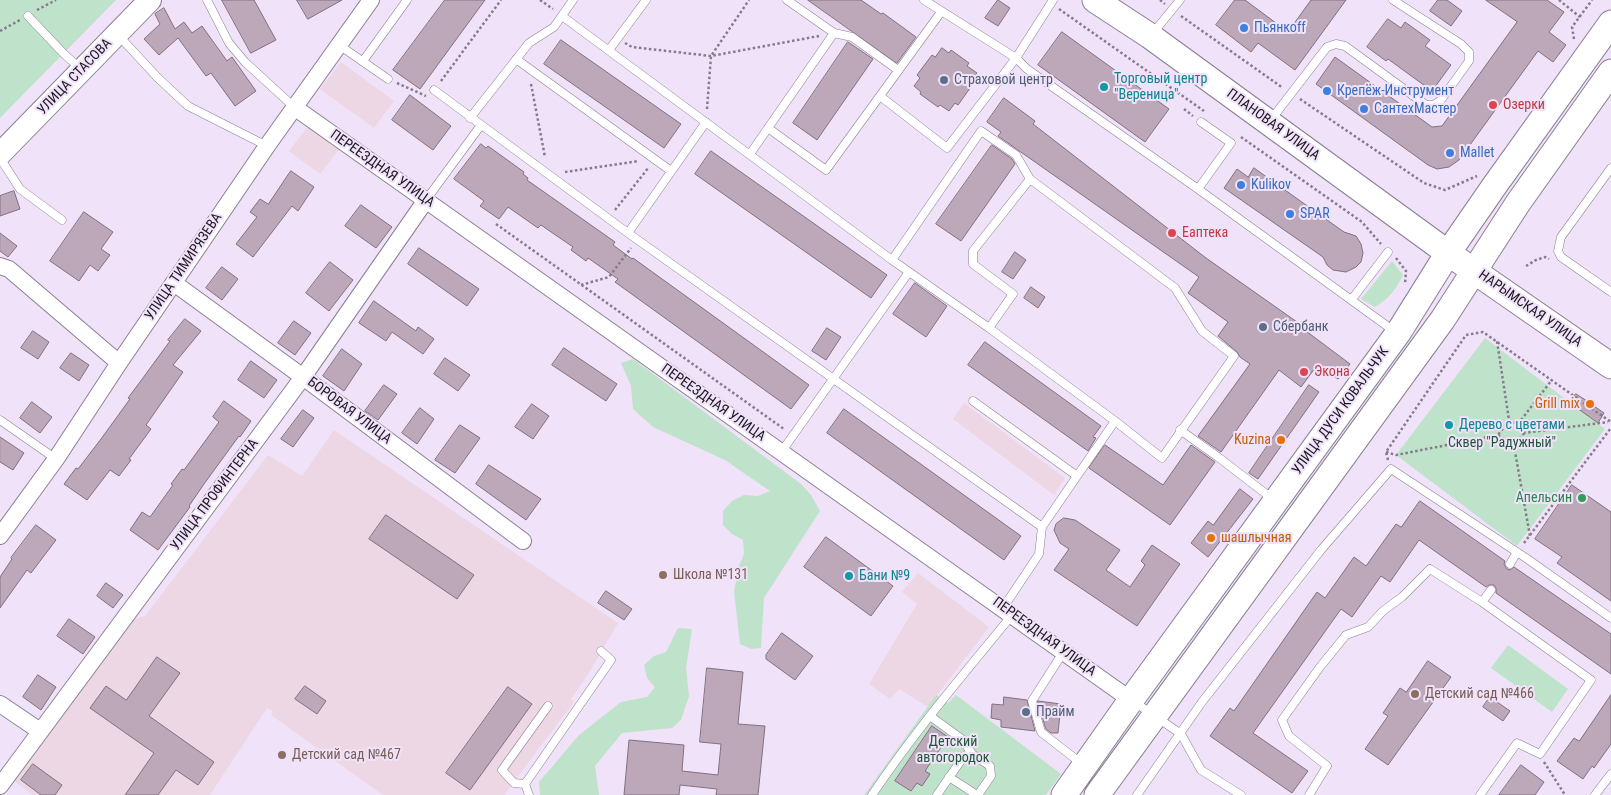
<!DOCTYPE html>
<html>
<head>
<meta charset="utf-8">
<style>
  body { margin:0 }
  canvas { display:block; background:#f0e2f9 }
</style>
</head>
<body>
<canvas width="1611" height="795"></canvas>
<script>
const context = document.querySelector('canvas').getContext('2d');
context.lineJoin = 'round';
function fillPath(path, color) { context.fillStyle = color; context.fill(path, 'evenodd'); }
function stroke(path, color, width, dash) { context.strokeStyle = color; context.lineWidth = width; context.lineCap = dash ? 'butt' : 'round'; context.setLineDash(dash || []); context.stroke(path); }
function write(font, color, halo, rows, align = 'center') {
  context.font = font + ' "Roboto Condensed",sans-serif'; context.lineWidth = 4; context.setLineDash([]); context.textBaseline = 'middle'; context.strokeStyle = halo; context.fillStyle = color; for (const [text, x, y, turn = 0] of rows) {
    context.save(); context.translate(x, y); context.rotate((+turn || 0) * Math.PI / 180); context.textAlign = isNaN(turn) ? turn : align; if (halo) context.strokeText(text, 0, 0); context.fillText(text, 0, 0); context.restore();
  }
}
const industrial = new Path2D(`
  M341 62 394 101 374 128 320 89Z
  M309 125 340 148 320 174 289 151Z
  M964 403 1065 478 1054 495 953 419Z
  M334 430 618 623 589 673 571 699 574 702 504 795H383L271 715 273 711 267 708 210 795H33L14 781 127 621 145 616 268 455 302 476Z
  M918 573 989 627 928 707 899 689 890 699 869 684 917 604 902 592Z`);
const green = new Path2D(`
  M0 0H116L0 118Z
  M1392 261 1403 275C1397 288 1389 299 1375 307L1361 299Z
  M1485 338 1605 429 1517 546 1396 455Z
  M633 359 801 484 811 495 820 511 764 598 761 648 751 649 740 644 734 591 739 566 744 554 743 540 732 534 723 525V511L732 501 744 495 758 496 770 491 725 460 653 427 633 409 631 386 621 363Z
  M678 628 692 629 686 668 689 696 681 720 672 728 622 733 595 766 599 795H540L539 782 579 735 621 702 647 697 655 687 647 678 644 665 654 656 666 652Z
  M1508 645 1568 689 1552 712 1491 668Z
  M936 695 948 703 956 695 1061 774 1046 795H864Z`);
const building = new Path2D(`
  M222 0H254L276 40 251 53Z
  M297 0H342L308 19Z
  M445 0H485L420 89 393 70Z
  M808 0H861L881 14 883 13 916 37 897 63Z
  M998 0 1010 8 998 26 985 18Z
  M1235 0H1245L1288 32 1311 0H1346L1295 70 1258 43 1251 52 1216 25Z
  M1438 0H1447L1462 11 1451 26 1430 11Z
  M1486 0H1547L1564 12 1549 32 1566 45 1553 62 1538 51 1459 160 1449 167 1437 169 1428 165 1316 84 1335 57 1432 127 1442 126 1517 22Z
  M164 8 175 29 184 22 192 33 202 26 227 61 232 57 256 91 235 106 211 73 206 76 178 38 159 55 144 39 160 24 155 14Z
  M1388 19 1401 28 1405 22 1430 40 1425 46 1451 65 1432 91 1388 59 1386 61 1367 47Z
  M1062 32 1169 109 1145 142 1038 65Z
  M561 40 681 124 664 148 544 64Z
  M848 42 873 59 817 140 793 123Z
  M942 48 949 53 951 50 969 63 967 66 977 73 970 82 973 84 958 105 955 103 949 111 940 105 938 107 920 94 921 92 914 86 920 78 917 75 932 55 935 57Z
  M410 95 451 126 433 150 392 120Z
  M1004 98 1035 121 1033 124 1206 258 1307 329 1306 331 1350 364 1338 379 1318 364 1301 387 1279 370 1221 452 1198 436 1250 364 1240 357 1237 352 1218 336 1228 322 1188 293 1199 277 998 136 1001 132 987 122Z
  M481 144 486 148 488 146 524 172 523 174 528 178 527 180 615 242 613 245 632 259 633 258 809 385 791 409 615 282 618 279 588 258 586 261 571 250 573 247 541 225 538 228 508 207 499 219 480 206 484 201 454 179Z
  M992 145 1012 159 1015 164 961 241 936 224Z
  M711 151 887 275 871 298 695 174Z
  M1254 168 1344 232 1356 236 1361 244 1363 253 1361 262 1356 267 1346 272 1333 270 1327 265 1323 257 1224 188 1237 169 1248 177Z
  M291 171 314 187 298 211 292 206 253 257 236 244 257 217 250 212 260 199 268 204Z
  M14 191 20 209 0 216V196Z
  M361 205 392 227 376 248 345 226Z
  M84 212 113 232 101 249 110 255 98 271 90 265 79 281 50 261Z
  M0 233 17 246 8 257 0 251Z
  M419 248 479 289 467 306 408 264Z
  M1015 252 1026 260 1013 279 1002 272Z
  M330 262 353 280 329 311 306 293Z
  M222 267 238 279 222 300 206 288Z
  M915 283 947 306 926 337 893 314Z
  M1031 287 1045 297 1038 308 1024 298Z
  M374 301 416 331 418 327 434 339 423 354 392 332 386 341 359 323Z
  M185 319 201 331 173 365 183 372 146 425 151 429 129 459 131 460 119 476 110 470 87 500 64 484 76 468 78 469 101 439 130 399 128 398 140 382 170 341 168 340Z
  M294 321 311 333 295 355 278 343Z
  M827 328 841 337 826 360 812 351Z
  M33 331 49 342 38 359 21 348Z
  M985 342 1101 426 1093 437 1096 438 1088 451 968 365Z
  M564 348 617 384 606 401 552 365Z
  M342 349 362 364 344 391 323 376Z
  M71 353 89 365 79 381 60 368Z
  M445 358 470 375 458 391 434 374Z
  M251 361 277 380 264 398 238 380Z
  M384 385 397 394 378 420 365 411Z
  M1309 385 1319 392 1258 479 1249 473Z
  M1576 394 1587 401H1592L1594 406 1604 413 1598 423 1570 403Z
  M224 401 251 421 240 437 239 436 204 484 189 506 190 507 158 550 130 530 142 512 150 517 173 485 171 484 182 469 184 470 219 422 213 417Z
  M32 402 52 417 40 433 20 418Z
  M532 404 549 416 533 439 515 427Z
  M420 408 434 419 417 444 402 433Z
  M844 409 1021 536 1004 560 827 433Z
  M303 410 314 418 293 447 281 439Z
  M460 425 480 438 455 473 435 460Z
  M0 437 24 453 13 470 0 462Z
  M1105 445 1163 485 1191 445 1215 462 1170 525 1089 468Z
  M489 465 541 499 526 520 476 484Z
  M1572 485 1611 512V601L1557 563 1562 557 1535 539Z
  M1240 489 1253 499 1208 557 1191 543 1208 521 1213 525Z
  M1420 501 1505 561 1504 564 1507 569 1510 570 1514 567 1611 634V674L1496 593V588L1494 585H1489L1486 587 1419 540 1390 582 1381 576 1352 617 1341 609 1253 733 1308 771 1292 793 1210 736 1230 708 1234 711 1317 592 1325 598 1354 557 1366 566 1396 524 1401 527Z
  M386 515 474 575 457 599 369 539Z
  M1064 518 1075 520 1120 550 1106 570 1130 587 1145 565 1141 561 1152 545 1180 564 1137 626 1054 570 1069 549 1060 543 1054 530 1056 524Z
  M36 525 56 540 31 573 27 570 0 608V577L12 559 11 558Z
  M826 537 893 586 871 616 804 567Z
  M106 583 123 595 113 608 97 596Z
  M606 591 632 609 624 620 598 603Z
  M69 619 95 637 83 654 57 636Z
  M782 633 813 656 795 680 766 659V655Z
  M157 657 180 673 149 716 214 762 198 785 176 770 158 795H125L154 753 90 708 106 686 126 700Z
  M1428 661 1451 677 1388 765 1365 749 1388 716 1383 713 1400 688 1406 692Z
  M707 668 743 672 738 724 765 726 758 795H716L717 789 680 785 679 795H624L629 740 684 745 682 771 718 775 721 744 700 742Z
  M38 675 56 687 41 710 23 697Z
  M305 686 326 701 317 714 295 699Z
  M508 687 532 704 470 790 446 773Z
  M1611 695V744L1594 768 1592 766 1583 779 1557 761 1574 738 1579 741Z
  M1004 697 1027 700 1035 731 1001 727V720L991 718 992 704 1003 705Z
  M1490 697 1510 711 1503 721 1483 707Z
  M1038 701 1061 704 1058 733H1051L1046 729Z
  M932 726 948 737 925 771 930 774 922 786 917 783 911 791 895 781Z
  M33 764 62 785 55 795H41L21 780Z
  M1521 765 1544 782 1535 795H1499Z`);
const path = new Path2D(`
  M540 0 553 9
  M1160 0 1165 4
  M1559 0 1580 17
  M1059 9 1204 111
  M37 10 56 0
  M1181 16 1283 88
  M0 31 20 20
  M1574 39 1572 27 1592 0
  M625 43 632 47 711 56 819 36
  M441 81 501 0
  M397 83 426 96
  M531 84 545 157
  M1300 99 1424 183 1445 190 1477 176
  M707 109 711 56 749 0
  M1184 109 1193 116
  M1241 137 1362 222 1381 244
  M565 172 639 161
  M615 210 649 167
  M496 224 784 429
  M1396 258 1406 271 1405 284
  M1526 266 1536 260 1545 257 1549 259
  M581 285 609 277 631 248
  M1509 420 1518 424 1551 381
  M1518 424 1524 433 1608 422
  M1524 433 1514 446 1530 536
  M1498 435 1514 446
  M1386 452 1396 455 1498 435 1509 420 1497 341
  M1388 460 1386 452 1466 335 1483 332 1611 422
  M1524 543 1611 428
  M1544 762 1565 795`);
const lane = new Path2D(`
  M207 0 229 43 245 62 294 107
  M924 0 1016 58 1027 69 1198 189 1394 331
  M28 16 64 54 81 69
  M562 16 892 260 989 328 1115 421 1162 458 1234 356 1202 331 1175 288 1030 179 1016 155 981 131 892 260
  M834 33 852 37 898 70
  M1153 33 1180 0
  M119 36 158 78 188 106 267 146
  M339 45 388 79
  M609 50 646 0
  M516 59 671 171
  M363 61 407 0
  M434 90 628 233 1042 527
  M880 96 947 148 1016 58 1053 0
  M470 118 529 43 554 27 573 0
  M1270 121 1327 47 1336 44 1345 46 1426 105H1434L1441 100 1469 61V52L1461 44 1393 0
  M768 128 826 170 941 12
  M750 154 834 33 787 0
  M0 158 20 189 62 220
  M1611 168 1561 237 1558 251 1561 257 1611 292
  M1198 189 1231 143 1201 122
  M426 200 481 125
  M628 233 706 122
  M1352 299 1388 252
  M989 328 1013 294 973 264V251L1030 179
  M973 401 1077 476
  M0 420 56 459
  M1180 430 1218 457 1274 500
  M782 451 909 272
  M1510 564 1517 552
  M1482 602 1491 590
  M1003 608 1039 554 1042 527 1115 421
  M1064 651 1032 701 1041 732 1082 764
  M1133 701 1181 734 1201 770 1241 795
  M930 716 963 740 972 754
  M949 777 977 795
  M525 784 514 783 502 770 548 706
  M529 795 525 784 611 660 601 651
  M872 795C914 732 964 674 1012 615
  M937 795 964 756 972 754 990 766 991 776 978 795
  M1137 795 1202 702 1321 550 1391 469 1526 558 1611 618
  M1309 795 1327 766 1289 736 1282 720 1320 667 1346 635 1368 627 1383 611 1402 597 1430 569 1482 602 1591 680 1540 754 1517 743 1480 795
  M1595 795 1611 774`);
const street = new Path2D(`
  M294 107 1131 700
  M0 266 9 269 119 363
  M174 283 303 377 523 541
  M0 536 56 459 119 363 267 146 371 0
  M0 704 40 731
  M0 786 303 377 426 200`);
const secondary = new Path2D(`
  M0 154 150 0`);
const primary = new Path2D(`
  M1095 0 1150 36 1448 253 1611 366
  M1064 795 1131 700 1398 333 1448 253 1495 185 1611 23
  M1097 795 1443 319 1518 203 1611 72`);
const markers = [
  [1244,28,5,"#3f7fe0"],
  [944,80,5,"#5c6f8a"],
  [1104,87,5,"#0f9aa8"],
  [1327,91,5,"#3f7fe0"],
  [1493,105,5,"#e0444e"],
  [1364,109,5,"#3f7fe0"],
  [1450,153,5,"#3f7fe0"],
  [1241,185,5,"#3f7fe0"],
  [1290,214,5,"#3f7fe0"],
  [1172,233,5,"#e0444e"],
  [1263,327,5,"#5c6f8a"],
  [1304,372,5,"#e0444e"],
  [1590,404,5,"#e8710a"],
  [1449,425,5,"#0f9aa8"],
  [1281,440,5,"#e8710a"],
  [1582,498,5,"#2e9e5b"],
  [1211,538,5,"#e8710a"],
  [663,575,5,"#8d6e63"],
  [849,576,5,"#0f9aa8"],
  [1415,694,5,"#8d6e63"],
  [1026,712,5,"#5c6f8a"],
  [282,755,5,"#8d6e63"]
];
const shopNames = [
  ["Пьянкоff",1254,28],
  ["Крепёж-Инструмент",1337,91],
  ["СантехМастер",1374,109],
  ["Mallet",1460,153],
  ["Kulikov",1251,185],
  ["SPAR",1300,214]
];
const streetNames = [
  ["УЛИЦА СТАСОВА",75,77,-46],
  ["ПЛАНОВАЯ УЛИЦА",1273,125,36],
  ["ПЕРЕЕЗДНАЯ УЛИЦА",382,169,35],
  ["УЛИЦА ТИМИРЯЗЕВА",184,267,-56],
  ["НАРЫМСКАЯ УЛИЦА",1530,309,35],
  ["ПЕРЕЕЗДНАЯ УЛИЦА",713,403,35],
  ["БОРОВАЯ УЛИЦА",349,411,37],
  ["УЛИЦА ДУСИ КОВАЛЬЧУК",1341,411,-54],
  ["УЛИЦА ПРОФИНТЕРНА",215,495,-53],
  ["ПЕРЕЕЗДНАЯ УЛИЦА",1044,637,36]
];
const cultureNames = [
  ["Торговый центр",1114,79],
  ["\"Вереница\"",1114,95],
  ["Дерево с цветами",1459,425],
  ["Бани №9",859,576]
];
const serviceNames = [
  ["Страховой центр",954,80],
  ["Сбербанк",1273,327],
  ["Прайм",1036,712]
];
const healthNames = [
  ["Озерки",1503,105],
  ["Еаптека",1182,233],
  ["Экона",1314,372]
];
const foodNames = [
  ["Grill mix",1580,404],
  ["Kuzina",1271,440],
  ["шашлычная",1221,538,"left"]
];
const parkNames = [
  ["Сквер \"Радужный\"",1502,443],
  ["Детский",953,742],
  ["автогородок",953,758]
];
const leisureNames = [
  ["Апельсин",1572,498]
];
const educationNames = [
  ["Школа №131",673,575],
  ["Детский сад №466",1425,694],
  ["Детский сад №467",292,755]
];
fillPath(industrial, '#edd7e4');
fillPath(green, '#bfe3ca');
fillPath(building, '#bca8b9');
stroke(building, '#827080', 1);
stroke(lane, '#8b7f94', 9);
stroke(street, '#8b7f94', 18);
stroke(secondary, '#8b7f94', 24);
stroke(primary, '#8b7f94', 27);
stroke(path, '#857b8b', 2.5, [2.5, 2.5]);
stroke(lane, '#fff', 8);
stroke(street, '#fff', 16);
stroke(secondary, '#fff', 22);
stroke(primary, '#fff', 25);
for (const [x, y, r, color] of markers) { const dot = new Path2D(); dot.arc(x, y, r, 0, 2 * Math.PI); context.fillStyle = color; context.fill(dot); stroke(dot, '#f0e2f9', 2); }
write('14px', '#366cbe', '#f0e2f9', shopNames, 'left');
write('14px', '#1d1820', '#f0e2f9', streetNames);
write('14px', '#0d838f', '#f0e2f9', cultureNames, 'left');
write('14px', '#4e5e75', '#f0e2f9', serviceNames, 'left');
write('14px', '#be3a42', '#f0e2f9', healthNames, 'left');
write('14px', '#c56008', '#f0e2f9', foodNames, 'right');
write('14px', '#1c5736', '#f0e2f9', parkNames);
write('14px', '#27864d', '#f0e2f9', leisureNames, 'right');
write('14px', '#785e54', '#f0e2f9', educationNames, 'left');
</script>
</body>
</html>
